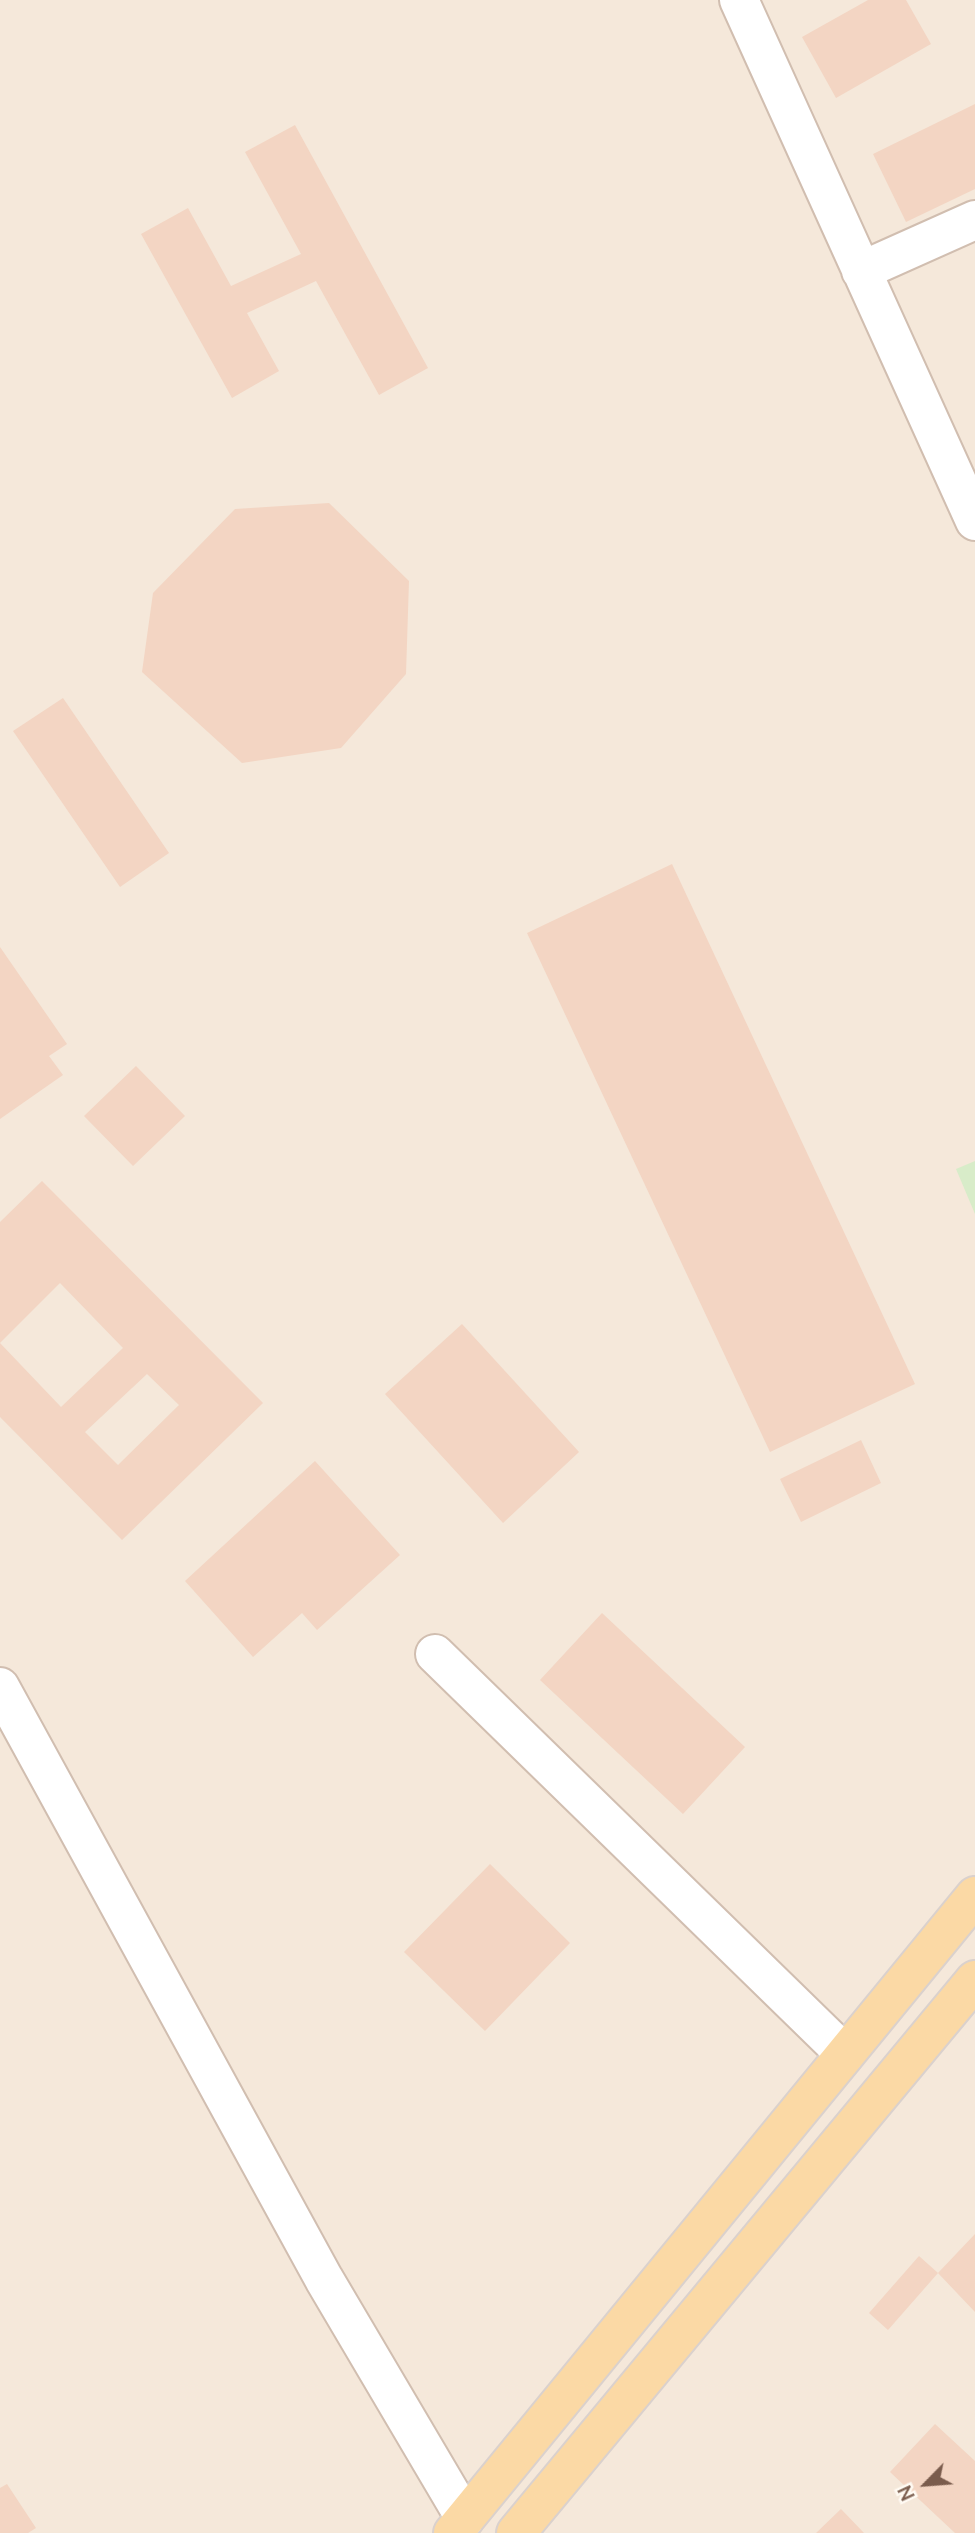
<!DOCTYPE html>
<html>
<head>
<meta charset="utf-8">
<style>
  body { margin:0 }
  #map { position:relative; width:975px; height:2533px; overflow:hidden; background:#fdf6ec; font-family:"Nunito Sans",sans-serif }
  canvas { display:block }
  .north { position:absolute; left:891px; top:2449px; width:70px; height:70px; -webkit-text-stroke:5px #fffaf3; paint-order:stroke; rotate:245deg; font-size:19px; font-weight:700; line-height:28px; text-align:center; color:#7a5c4d }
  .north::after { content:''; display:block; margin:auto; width:24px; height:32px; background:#7a5c4d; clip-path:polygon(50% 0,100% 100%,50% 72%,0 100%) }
</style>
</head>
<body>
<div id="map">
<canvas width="975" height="2533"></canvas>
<div class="north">N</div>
</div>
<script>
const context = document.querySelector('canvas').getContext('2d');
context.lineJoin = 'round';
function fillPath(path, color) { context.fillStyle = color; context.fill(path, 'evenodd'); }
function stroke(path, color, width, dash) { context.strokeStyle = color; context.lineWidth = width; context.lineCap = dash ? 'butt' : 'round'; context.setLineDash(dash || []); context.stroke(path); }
const residential = new Path2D(`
  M0 0H975V2533H0Z`);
const green = new Path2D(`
  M975 1161V1214L956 1169Z`);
const building = new Path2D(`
  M868 0H906L931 44 836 98 802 37Z
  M975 104V189L906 222 873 154Z
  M295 125 428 368 379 395 316 281 247 313 279 371 232 398 141 234 188 208 231 286 301 254 245 152Z
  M329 503 409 581 406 674 341 748 242 763 142 672 153 593 235 509Z
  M63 698 169 853 120 887 13 731Z
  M672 864 915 1384 770 1452 527 933Z
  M0 947 67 1044 49 1056 63 1075 0 1119Z
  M136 1066 185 1116 133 1166 84 1116Z
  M42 1181 263 1403 122 1540 0 1417V1343L61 1407 123 1348 60 1283 0 1343V1222ZM147 1374 179 1405 118 1465 85 1432Z
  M462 1324 579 1452 503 1523 385 1394Z
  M861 1440 881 1483 801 1522 780 1479Z
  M315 1461 400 1555 317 1630 302 1613 253 1657 185 1581Z
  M602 1613 745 1747 683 1814 540 1680Z
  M490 1864 570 1943 485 2031 404 1952Z
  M975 2234V2312L938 2273Z
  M919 2256 938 2273 888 2330 869 2313Z
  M935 2424 975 2461V2533H955L890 2472Z
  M7 2484 36 2528 28 2533H0V2488Z
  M841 2509 864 2533H816Z`);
const minor = new Path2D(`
  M739 0 975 521
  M861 271 975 220
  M435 1654 845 2054
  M0 1687 324 2279 465 2518`);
const major = new Path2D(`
  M453 2533 975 1896
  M516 2533 975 1980`);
fillPath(residential, '#f5e8da');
fillPath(green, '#d8ecc9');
fillPath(building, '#f3d5c3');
stroke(minor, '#d1beb0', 42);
stroke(major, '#dad1cd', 42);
stroke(minor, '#fff', 38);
stroke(major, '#fbd9a5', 38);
</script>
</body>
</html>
